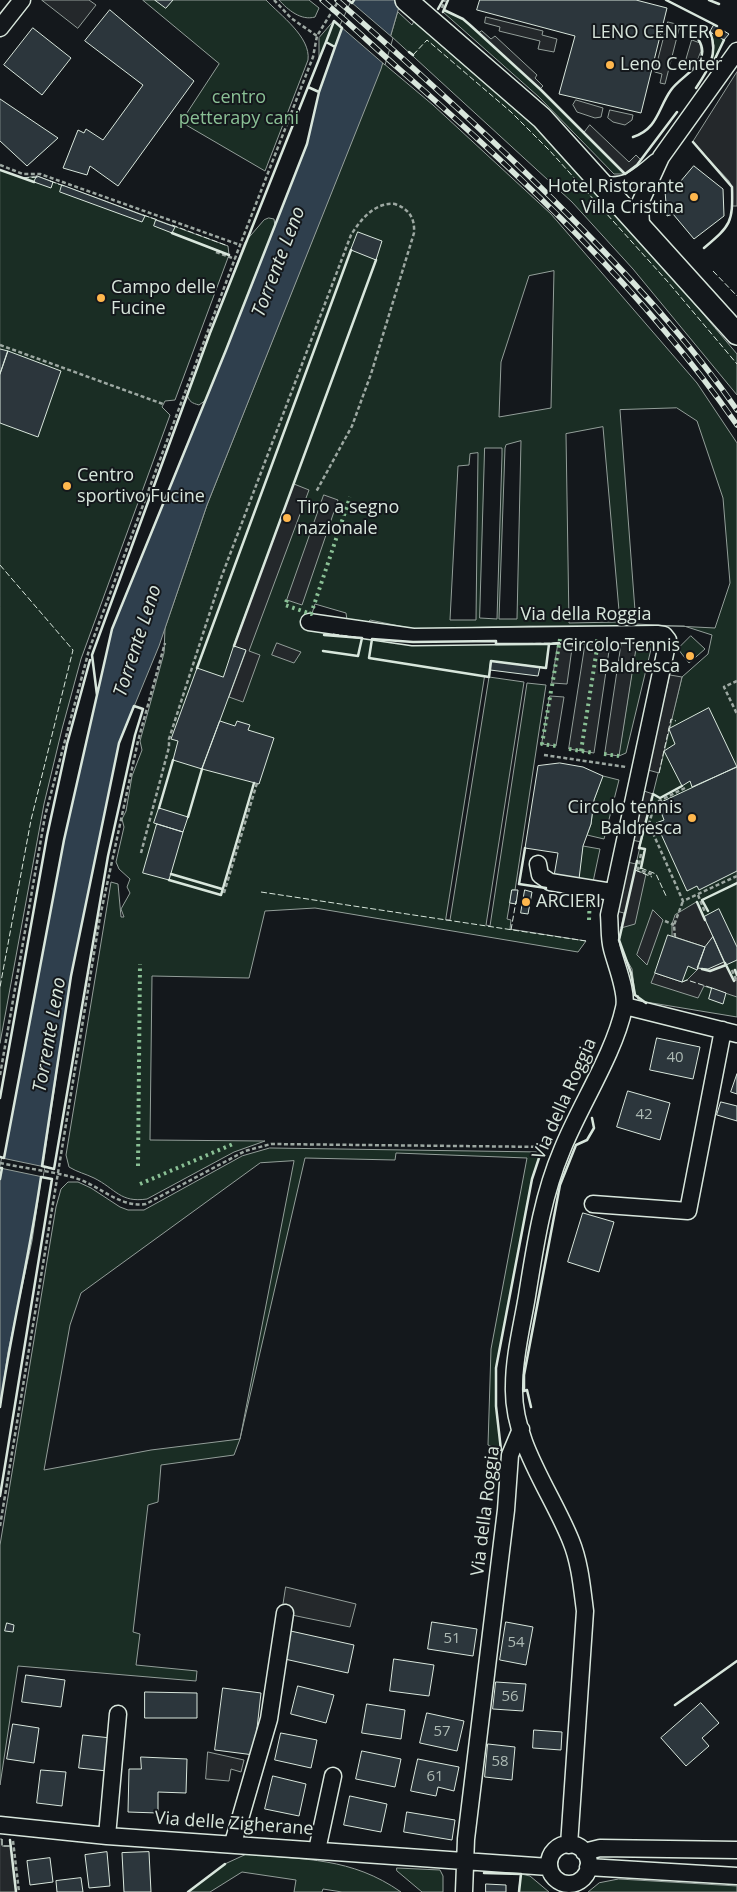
<!DOCTYPE html>
<html>
<head>
<meta charset="utf-8">
<style>
  body { margin:0 }
  canvas { display:block; background:#14181c }
</style>
</head>
<body>
<canvas width="737" height="1892"></canvas>
<script>
const context = document.querySelector('canvas').getContext('2d');
context.lineJoin = 'round';
function fillPath(path, color) { context.fillStyle = color; context.fill(path, 'evenodd'); }
function stroke(path, color, width, dash) { context.strokeStyle = color; context.lineWidth = width; context.lineCap = dash ? 'butt' : 'round'; context.setLineDash(dash || []); context.stroke(path); }
function write(font, color, halo, rows, align = 'center') {
  context.font = font + ' "Open Sans",sans-serif'; context.lineWidth = 4; context.setLineDash([]); context.textBaseline = 'middle'; context.strokeStyle = halo; context.fillStyle = color; for (const [text, x, y, turn = 0] of rows) {
    context.save(); context.translate(x, y); context.rotate((+turn || 0) * Math.PI / 180); context.textAlign = isNaN(turn) ? turn : align; if (halo) context.strokeText(text, 0, 0); context.fillText(text, 0, 0); context.restore();
  }
}
const green = new Path2D(`
  M143 0H266C280 15 311 37 308 60L265 171 181 122 219 64Z
  M279 0H309L319 8 315 17C301 21 288 10 279 0Z
  M444 10 463 19 540 89 625 174H614L539 97 443 12Z
  M398 12 412 25 414 21C463 61 512 102 556 148 619 214 678 284 737 354V395L633 269 572 202 391 36Z
  M334 21 342 28 335 47 326 42 319 60V38Z
  M710 32 724 40 710 67 714 46Z
  M383 63 433 105 551 214 697 383 737 443V1017L640 1001 637 998 639 996 635 995 632 969 622 952 619 940 641 842 682 677 708 654 712 635 684 626H529L414 629 370 620 367 623 347 620 346 613 315 604 307 629 328 634 372 639 496 644H549L546 668 491 661 489 677 524 682 486 925 490 926 527 683 546 685 515 890H512L507 919 511 920 510 929 586 941 578 952 315 908 265 911 249 978 152 976 150 1140 265 1141 234 1152 147 1199C120 1203 116 1189 94 1178 86 1174 77 1172 69 1167L66 1155 111 882 118 884 121 917H124L121 909 130 893 127 887 130 879 119 869 116 862 124 827 122 819 126 811 132 776 142 750 140 741 164 653 165 628 207 505ZM554 271 551 408 499 417 501 362 529 276ZM677 408 697 421 723 498 730 583 715 628 636 624 620 410ZM603 427 620 622 569 623 566 434ZM521 441 517 619H499L505 448 506 445ZM485 448H502V455L497 619 480 618ZM478 453 476 620H450L458 466 469 465 470 454ZM485 676 489 677 450 920H446Z
  M0 170 23 178 37 176 228 246 229 255 175 400 165 401 162 407 170 415 81 659 62 729 44 804 0 1043Z
  M269 218 274 219 275 226 206 400 199 405C192 403 189 402 187 394L245 242 264 220Z
  M691 636 705 649 689 663 678 649Z
  M637 642 652 645 626 753 619 756Z
  M603 776 619 780 604 839 587 835 591 824 594 800Z
  M583 846 600 849 593 882 579 879Z
  M270 1148 541 1152 532 1179 496 1368V1406L501 1450 488 1445 491 1349 527 1158 396 1153 395 1160 305 1158 240 1439 234 1455 161 1465 158 1502 148 1505 133 1632 140 1634 136 1665 197 1671 196 1681 18 1666 0 1785V1545L56 1207 61 1189 68 1182H78L91 1188 120 1207 128 1210H144L242 1156ZM294 1161 240 1439 151 1450 44 1470 70 1325 81 1293 260 1163Z
  M247 1854C305 1860 351 1857 401 1892H342L323 1889 322 1892H294L296 1880 242 1872 210 1892H188L225 1864Z
  M397 1868 440 1870 443 1876V1892H422L397 1871Z
  M521 1874 530 1876 549 1892H519Z
  M619 1879 737 1886V1892H588L599 1883Z`);
const parking = new Path2D(`
  M42 0H89L96 5 78 28Z
  M486 17 543 31 542 35 557 39 554 52 538 49 540 41 499 31 500 27 485 23Z
  M668 22 680 25 665 84 660 83 662 74 655 72Z
  M482 31 491 39 495 36 537 75 535 78 543 86 540 89 479 33Z
  M692 40 700 43 701 51 694 69 684 67Z
  M737 72V206H732V187L729 181 693 142Z
  M576 100 603 108 601 117 595 118 577 112 573 105Z
  M610 110 633 115 632 120 625 125 613 122 608 118Z
  M590 125 629 162 636 155 641 160 634 169 625 174 584 133Z
  M294 484 309 490 249 651 260 655 243 702 229 697 246 651 234 646Z
  M324 495 338 500 302 605 287 600Z
  M559 639 573 641 567 684 552 683Z
  M586 640 610 644 594 753 569 749Z
  M622 640 637 642 619 756 605 754Z
  M277 643 301 652 294 663 272 655Z
  M670 675 682 677 659 773 648 770Z
  M550 696 564 697 556 746 542 744Z
  M644 791 653 794 641 842 632 840Z
  M627 862 636 864 635 870 646 874 635 924 621 928 624 913 616 911Z
  M697 902 726 965 734 981 737 980V997L704 986 698 998 651 983 655 973 682 982 687 980 697 970 705 947 672 936V924L675 915Z
  M653 910 663 920 647 965 637 955Z
  M286 1587 356 1604 350 1627 282 1613Z
  M208 1752 244 1760 241 1772 231 1769 229 1781 206 1779Z
  M0 1839H2V1846H11L16 1892H0Z`);
const water = new Path2D(`
  M354 0H401L381 69 207 505 159 646 119 743 71 976 32 1241 8 1352 0 1407V1179L64 840 112 629 226 350 307 144 319 92 342 28Z`);
const pier = new Path2D(`
  M351 2 393 38 385 65 340 26Z
  M2 1158 45 1167 43 1177 0 1168Z`);
const building = new Path2D(`
  M155 0H173L166 8Z
  M480 0H636L667 8 641 113 559 94 575 36 477 10Z
  M110 10 194 81 118 186 90 166 87 175 63 168 78 130 84 133 86 129 103 140 143 85 85 41Z
  M714 25 729 34 724 40 710 32Z
  M33 28 71 58 42 95 4 65Z
  M0 99 58 138 27 166 0 141Z
  M694 166 723 189 724 216 694 239 673 214 667 216 665 191 673 190Z
  M37 176 53 182 51 188 34 182Z
  M62 185 145 216 142 222 60 192Z
  M156 220 175 227 172 233 154 226Z
  M358 232 382 241 376 260 351 250Z
  M0 349 8 351 0 374Z
  M8 351 61 371 38 437 0 423V374Z
  M234 646 246 650 202 769 173 760 178 741 171 739 197 668 223 677Z
  M491 661 540 667 538 676 490 670Z
  M709 708 737 767 692 787 690 781 682 786 664 751 675 744 669 729Z
  M220 721 235 726 237 721 250 725 248 730 274 738 259 784 202 769Z
  M560 763 583 767 603 776 594 800 591 824 583 846 579 879 554 876 558 853 525 848 538 766Z
  M737 767V871L699 890 697 886 687 891 656 823 664 820 658 804Z
  M159 808 188 817 183 832 154 823Z
  M157 824 183 832 169 880 143 873Z
  M512 890H518L516 904 510 903Z
  M525 890 532 892 528 914 521 913Z
  M719 909 737 947V960L726 965 704 917Z
  M668 935 705 947 697 970 688 966 682 982 655 973Z
  M713 937 724 962 708 969 697 968 705 947Z
  M712 988 726 993 723 1004 709 999Z
  M657 1038 700 1047 693 1079 650 1070Z
  M737 1074V1094L731 1092Z
  M628 1091 670 1103 660 1140 617 1127Z
  M721 1102 737 1106V1121L717 1115Z
  M583 1213 614 1222 599 1272 568 1262Z
  M432 1622 477 1629 473 1656 428 1649Z
  M506 1622 533 1627 526 1665 500 1660Z
  M7 1623 14 1625 13 1632 5 1631Z
  M286 1630 354 1645 348 1673 280 1658Z
  M394 1659 434 1665 429 1696 390 1691Z
  M26 1675 65 1680 61 1707 22 1702Z
  M496 1682 526 1684 523 1711 493 1709Z
  M298 1686 334 1695 326 1723 291 1714Z
  M223 1688 261 1693 254 1755 215 1750Z
  M145 1692 197 1693V1718H145Z
  M701 1703 719 1723 702 1738 709 1746 686 1766 661 1738Z
  M367 1704 405 1710 401 1739 362 1733Z
  M427 1713 464 1721 457 1751 420 1743Z
  M13 1724 39 1728 34 1763 7 1759Z
  M534 1730 562 1732 561 1750 533 1748Z
  M281 1733 317 1740 311 1768 275 1760Z
  M83 1735 111 1738 107 1771 79 1768Z
  M488 1744 515 1747 512 1780 485 1777Z
  M362 1751 401 1759 395 1787 356 1779Z
  M141 1757 187 1759 186 1793 158 1792V1813L128 1812 129 1769H141Z
  M418 1759 459 1767 454 1791 438 1787 436 1796 411 1791Z
  M41 1770 66 1772 62 1806 37 1803Z
  M273 1776 306 1784 299 1816 265 1809Z
  M350 1796 387 1804 381 1832 344 1825Z
  M407 1812 455 1820 452 1840 404 1832Z
  M107 1852 110 1886 89 1888 85 1855Z
  M149 1852 151 1892H124L122 1853Z
  M50 1858 53 1882 30 1885 27 1861Z
  M81 1878 83 1892H57L56 1881Z
  M486 1884 506 1885V1892H486Z`);
const path = new Path2D(`
  M274 0 291 18 317 36
  M442 8 445 0
  M0 165 23 174H40L240 245
  M216 252 235 259
  M0 345 163 404
  M737 681 724 687 737 714
  M544 755 626 767
  M685 788 655 803 649 824 683 901 737 876
  M141 853 169 747V739L221 578 351 235C361 219 375 202 395 204 409 209 415 218 414 233L371 374 352 426 316 492
  M641 854 638 869 653 875
  M224 893 257 783
  M698 895 705 912
  M665 921 674 925
  M675 937 674 925 683 901
  M732 970 737 982
  M0 1075 45 816 89 650 240 245 313 57 317 36 339 0
  M0 1163C24 1168 49 1171 72 1177 99 1184 118 1208 146 1204L245 1151 271 1144 548 1147
  M0 1526 100 917 138 741 165 643
  M13 1841 19 1892`);
const minor = new Path2D(`
  M0 28 22 0
  M601 184C624 190 639 177 656 162
  M641 227 640 203 661 157 737 51
  M309 622 413 637 657 634 664 635 668 640 609 915C610 926 609 939 612 949 616 965 628 993 624 1008 614 1054 580 1105 562 1150 542 1197 535 1247 527 1296 522 1326 514 1356 514 1386 512 1442 551 1491 571 1541 580 1563 582 1588 585 1611L569 1845
  M538 864 540 875 550 882 612 892
  M625 1006 737 1034
  M593 1204 688 1211 723 1030
  M0 1825 107 1836 549 1867
  M107 1836 118 1714
  M233 1843 269 1719 285 1613
  M549 1864a20 20 0 1 1 40 0a20 20 0 1 1-40 0Z
  M317 1850 333 1776
  M584 1852 600 1848 737 1850
  M588 1867 737 1876
  M464 1892 466 1839 506 1510 510 1455 521 1429`);
const major = new Path2D(`
  M406 0 542 118 737 334`);
const rail = new Path2D(`
  M322 0C348 22 373 46 398 68 522 176 643 290 737 425
  M337 0C425 78 512 156 593 240 645 294 694 348 737 410`);
const hedge = new Path2D(`
  M287 600 285 605 311 614 350 497
  M595 641 610 644
  M552 686 560 639
  M551 691 542 744 556 746
  M569 749 594 753
  M581 751 598 642
  M604 754 619 756
  M589 920 590 895
  M138 1166 140 964
  M140 1184 233 1144`);
const fence = new Path2D(`
  M413 55 427 40 511 112 550 151 668 282 737 364
  M23 178 40 177
  M50 181 64 186
  M143 215 158 220
  M172 225 228 246
  M713 271 737 296
  M0 565 73 650 31 820 0 987
  M333 634 362 638
  M495 641 496 644 559 643
  M659 773 671 719 676 721
  M641 868 656 874 667 898
  M635 870 652 877
  M261 892 586 941
  M511 930 516 901
  M682 982 687 980 712 988
  M2 1839V1846H11`);
const wall = new Path2D(`
  M348 0 352 3 354 0
  M666 0 717 26
  M709 0 719 4
  M438 9 443 0
  M444 10 463 19 470 25 540 89 625 174 637 165 677 112
  M443 12 448 0
  M334 21 342 28 335 47 326 42Z
  M326 42 335 47 319 92 308 87Z
  M409 52 413 55
  M713 63 724 40
  M308 87 319 92 307 144 226 350 112 629 97 695 92 655 210 333Z
  M696 88C708 70 719 54 710 32
  M633 137C658 129 658 108 671 90 681 75 714 63 698 39
  M693 142 732 187C733 223 731 225 704 248
  M0 170 34 182
  M172 233 229 255
  M372 639 413 642 496 641V644H549L546 668 491 661 489 677 369 658Z
  M549 644 559 643
  M234 646 376 260
  M323 651 358 656 362 638 324 635
  M197 668 351 250
  M134 706 143 709 135 735 108 856 54 1169 42 1166 71 976 119 743Z
  M159 808 173 760
  M188 817 202 769
  M525 848 519 884 546 888
  M637 861 619 940 631 973 635 995 646 1003
  M641 868 645 849 639 848 653 794 660 798 682 786
  M171 874 222 889
  M169 880 221 895 254 783
  M697 902 705 920
  M708 911 702 900 737 883
  M725 963 734 981
  M702 969 710 971 726 965
  M735 970 737 975
  M0 1098 47 836 67 744 90 660
  M0 1157 4 1158 64 840 97 695
  M0 1168H2L0 1179
  M0 1407C11 1330 30 1254 41 1177L52 1179 0 1496
  M531 1407 527 1390 524 1391V1375L560 1185 576 1145 587 1140 594 1128 592 1118
  M501 1450 496 1406V1368L532 1179 541 1152
  M675 1705 737 1661
  M10 1840 16 1892
  M484 1873 521 1874 519 1892
  M188 1892 225 1864`);
const markers = [
  [719,33,5,"#ffb74d"],
  [610,65,5,"#ffb74d"],
  [694,197,5,"#ffb74d"],
  [101,298,5,"#ffb74d"],
  [67,486,5,"#ffb74d"],
  [287,518,5,"#ffb74d"],
  [690,656,5,"#ffb74d"],
  [692,818,5,"#ffb74d"],
  [526,902,5,"#ffb74d"]
];
const numberNames = [
  ["40",675,1058],
  ["42",644,1115],
  ["51",452,1639],
  ["54",516,1643],
  ["56",510,1697],
  ["57",442,1732],
  ["58",500,1762],
  ["61",435,1777]
];
const poiNames = [
  ["LENO CENTER",709,33,"right"],
  ["Leno Center",620,65],
  ["Hotel Ristorante",684,187,"right"],
  ["Villa Cristina",684,208,"right"],
  ["Campo delle",111,288],
  ["Fucine",111,309],
  ["Centro",77,476],
  ["sportivo Fucine",77,497],
  ["Tiro a segno",297,508],
  ["nazionale",297,529],
  ["Circolo Tennis",680,646,"right"],
  ["Baldresca",680,667,"right"],
  ["Circolo tennis",682,808,"right"],
  ["Baldresca",682,829,"right"],
  ["ARCIERI",536,902]
];
const parkNames = [
  ["centro",239,98],
  ["petterapy cani",239,119]
];
const streetNames = [
  ["Via della Roggia",586,615],
  ["Via della Roggia",565,1099,-66],
  ["Via della Roggia",486,1511,-83],
  ["Via delle Zigherane",234,1824,4]
];
const waterNames = [
  ["Torrente Leno",279,262,-69],
  ["Torrente Leno",138,641,-72],
  ["Torrente Leno",50,1035,-80]
];
fillPath(green, '#1a2d24');
stroke(green, '#939e99', 1);
fillPath(parking, '#24282b');
stroke(parking, '#939e99', 1);
fillPath(water, '#2f3f4d');
stroke(water, '#939e99', 1);
fillPath(pier, '#14181c');
stroke(pier, '#939e99', 1);
fillPath(building, '#2c363c');
stroke(building, '#d8e6dc', 1);
stroke(minor, '#d8e6dc', 19);
stroke(major, '#d8e6dc', 24);
stroke(path, '#9da8a2', 2.5, [4, 2.5]);
stroke(minor, '#14181c', 16);
stroke(major, '#14181c', 21);
stroke(rail, '#d8e6dc', 5.5);
stroke(rail, '#14181c', 4, [11]);
stroke(hedge, '#8ac095', 4, [2.5, 4]);
stroke(fence, '#d8e6dc', 1, [6, 2.5]);
stroke(wall, '#d8e6dc', 2.5);
for (const [x, y, r, color] of markers) { const dot = new Path2D(); dot.arc(x, y, r, 0, 2 * Math.PI); context.fillStyle = color; context.fill(dot); stroke(dot, '#14181c', 2); }
write('15px', '#adbab4', null, numberNames);
write('18px', '#d8e6dc', '#14181c', poiNames, 'left');
write('18px', '#8ac095', '#14181c', parkNames);
write('18px', '#d8e6dc', '#14181c', streetNames);
write('italic 19px', '#d8e6dc', '#14181c', waterNames);
</script>
</body>
</html>
